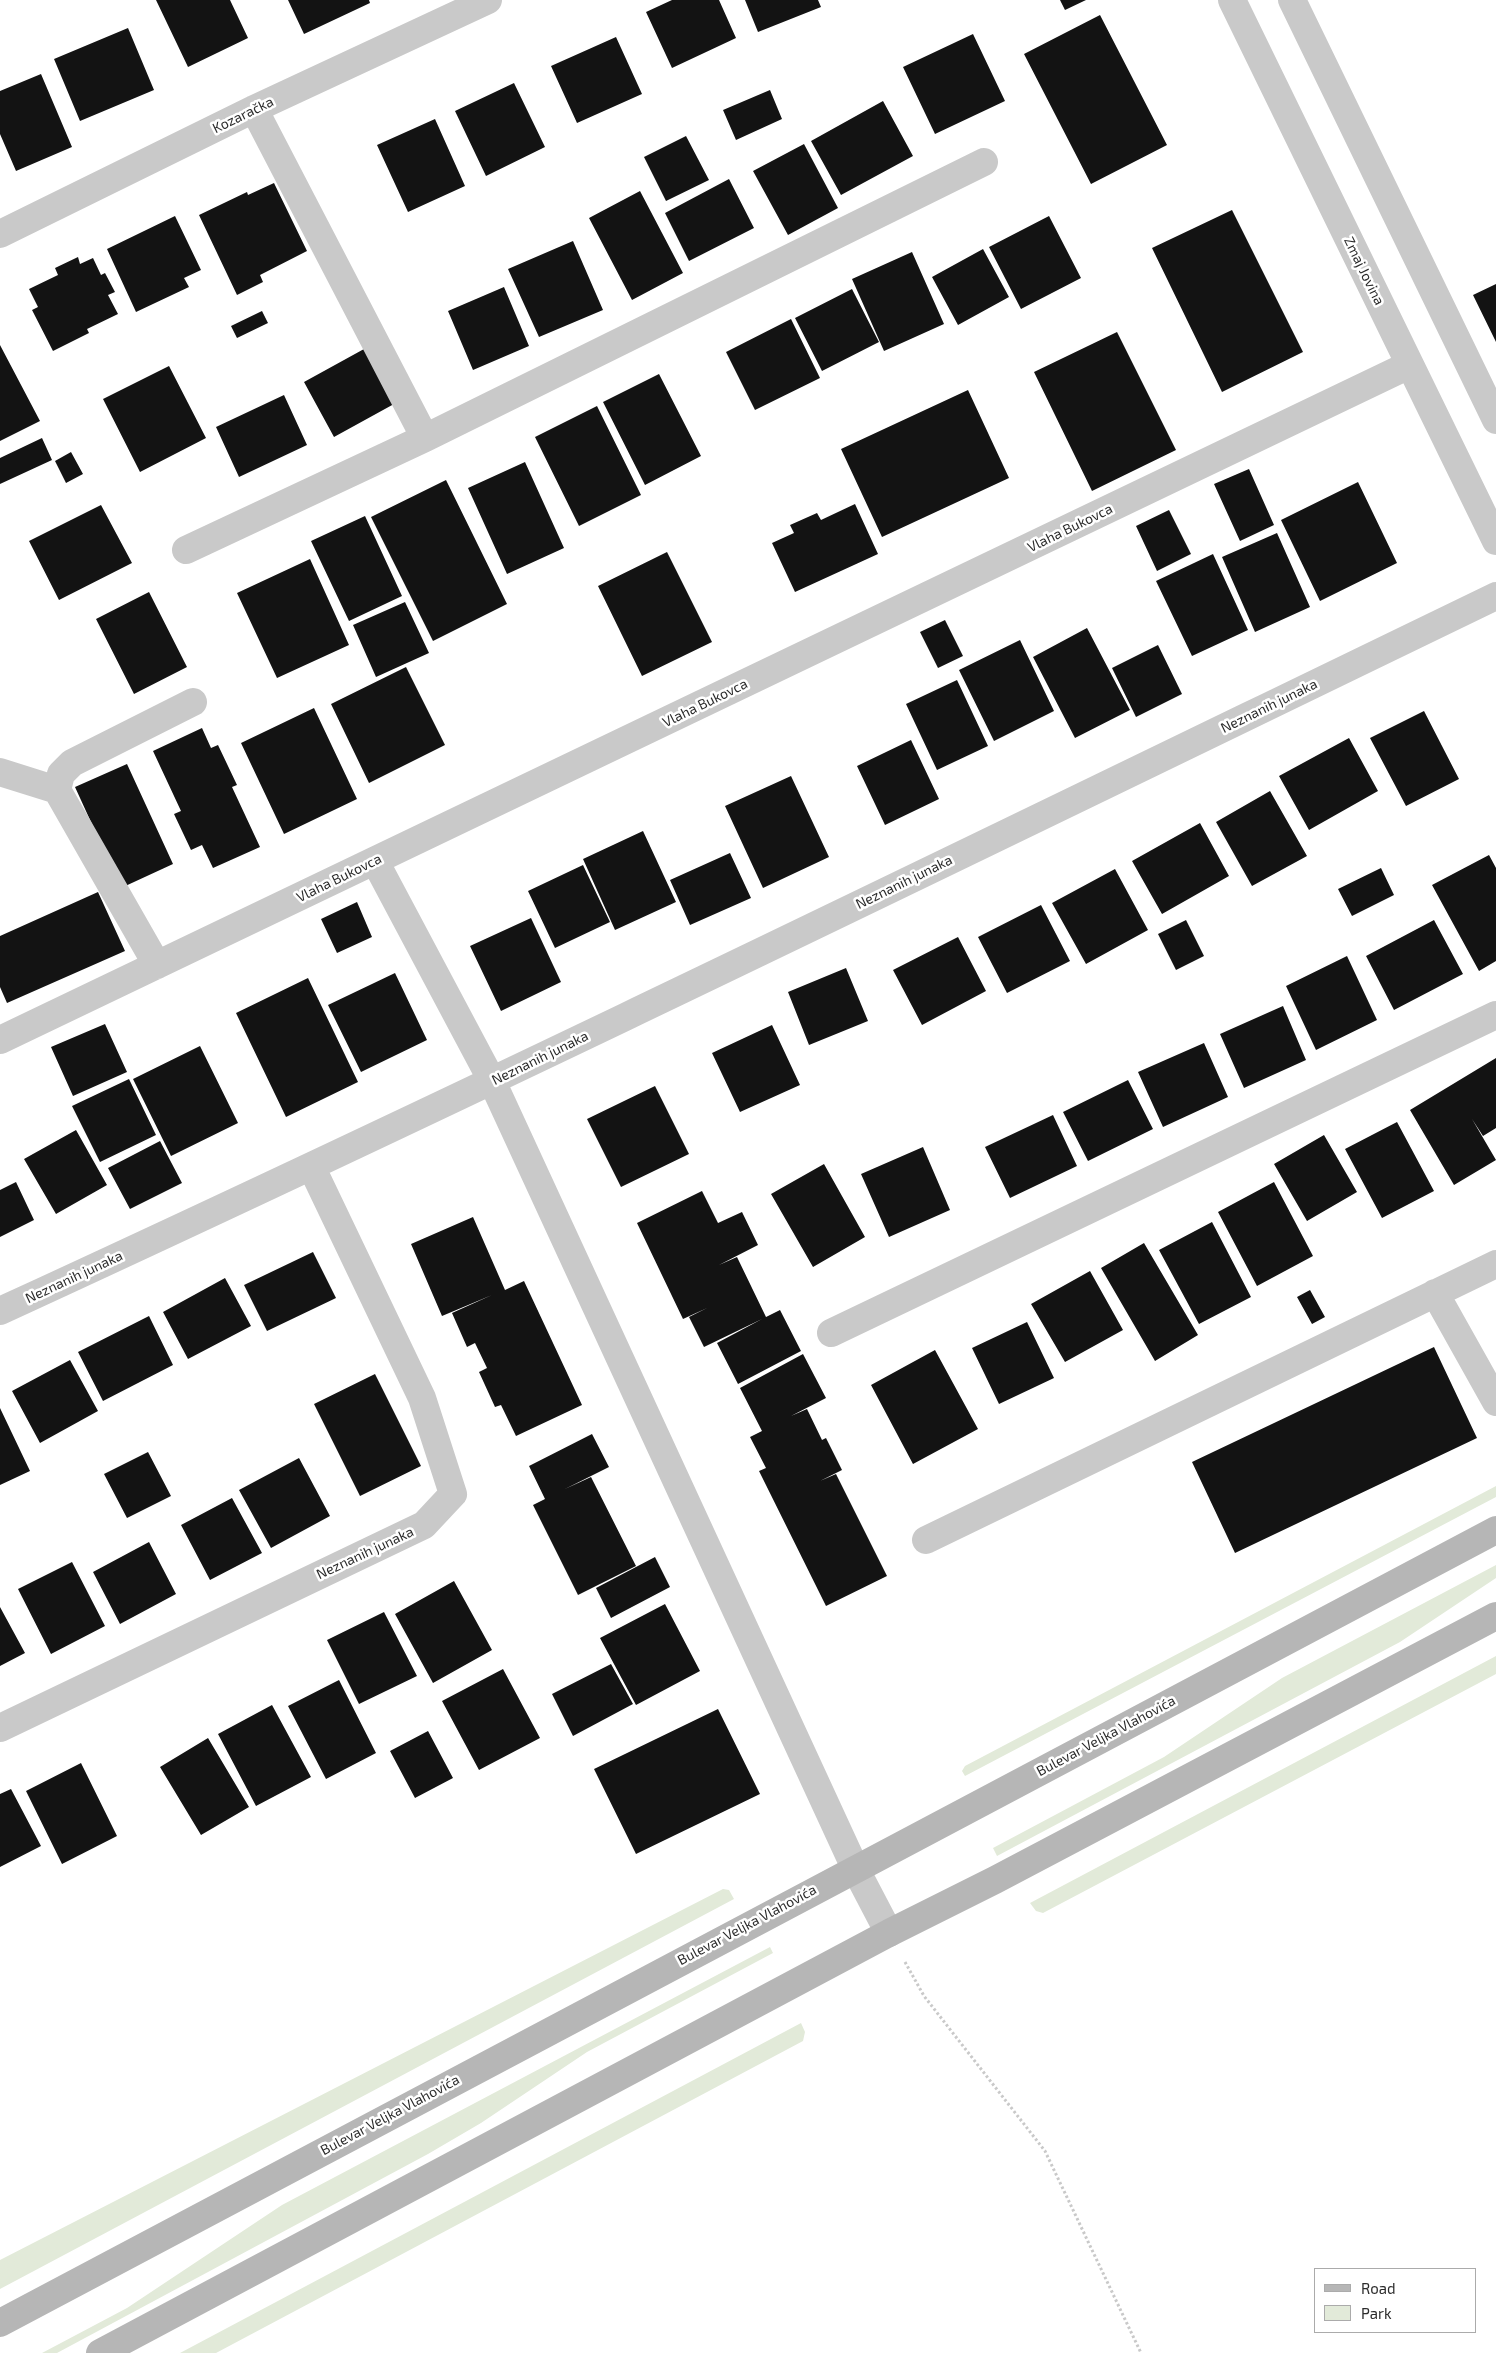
<!DOCTYPE html>
<html>
<head>
<meta charset="utf-8">
<style>
  body { margin:0 }
  #map { position:relative; width:1496px; height:2353px; overflow:hidden; background:#fff; font-family:"Exo 2",sans-serif }
  canvas { display:block }
  .legend { position:absolute; left:1314px; top:2268px; width:162px; height:65px; box-sizing:border-box; background:#fff; border:1px solid #ababab; margin:0; padding:6px 9px; list-style:none; font-size:15px; color:#2c2c2c }
  .legend li { display:flex; align-items:center; gap:10px; height:25px }
  .legend b { width:25px; border:1px solid #ababab }
</style>
</head>
<body>
<div id="map">
<canvas width="1496" height="2353"></canvas>
<ul class="legend">
<li><b style="height:6px;background:#b6b6b6"></b>Road</li>
<li><b style="height:14px;background:#e2ead9"></b>Park</li>
</ul>
</div>
<script>
const context = document.querySelector('canvas').getContext('2d');
context.lineJoin = 'round';
function fillPath(path, color) { context.fillStyle = color; context.fill(path, 'evenodd'); }
function stroke(path, color, width, dash) { context.strokeStyle = color; context.lineWidth = width; context.lineCap = dash ? 'butt' : 'round'; context.setLineDash(dash || []); context.stroke(path); }
function write(font, color, halo, rows, align = 'center') {
  context.font = font + ' "Exo 2",sans-serif'; context.lineWidth = 5; context.setLineDash([]); context.textBaseline = 'middle'; context.strokeStyle = halo; context.fillStyle = color; for (const [text, x, y, turn = 0] of rows) {
    context.save(); context.translate(x, y); context.rotate((+turn || 0) * Math.PI / 180); context.textAlign = isNaN(turn) ? turn : align; if (halo) context.strokeText(text, 0, 0); context.fillText(text, 0, 0); context.restore();
  }
}
const green = new Path2D(`
  M1496 1486V1497L965 1776 962 1771 965 1766Z
  M1496 1565V1578L1400 1642 997 1856 993 1848 1164 1757 1282 1678Z
  M1496 1656V1674L1043 1913 1036 1911 1030 1903Z
  M723 1889 729 1890 734 1899 0 2289V2260Z
  M770 1947 773 1953 587 2052 481 2123 428 2154 57 2353H42L127 2308 282 2205Z
  M801 2023 805 2032 803 2041 216 2353H180Z`);
const building = new Path2D(`
  M156 0H230L248 38 188 67Z
  M288 0H369L370 3 304 34Z
  M672 0H719L736 38 672 68 646 12Z
  M745 0H818L821 7 758 32Z
  M1060 0H1086L1065 10Z
  M1100 15 1167 145 1091 184 1024 54Z
  M128 28 154 90 80 121 54 59Z
  M973 34 1005 101 935 134 903 67Z
  M616 37 642 94 577 123 551 66Z
  M41 74 72 147 16 171 0 134V91Z
  M514 83 545 147 486 176 455 111Z
  M770 90 782 119 736 140 723 110Z
  M883 101 913 156 841 195 811 141Z
  M435 119 465 186 408 212 377 145Z
  M686 136 709 180 666 201 644 157Z
  M804 144 838 208 788 235 753 171Z
  M729 179 754 228 689 261 665 213Z
  M274 183 307 251 260 275 263 282 237 295 199 215 247 192 248 195Z
  M640 191 683 273 632 300 589 218Z
  M1232 210 1303 352 1222 392 1152 248Z
  M175 216 201 270 184 278 189 287 136 312 107 249Z
  M1049 216 1081 278 1021 309 989 247Z
  M573 241 603 310 539 337 508 269Z
  M983 249 1009 297 958 325 932 277Z
  M912 252 944 324 884 351 852 279Z
  M78 257 80 264 93 258 101 275 105 273 115 292 108 295 118 314 87 329 89 333 53 351 32 310 38 307 29 289 58 275 55 268Z
  M1496 284V342L1473 295Z
  M504 287 529 346 473 370 448 311Z
  M852 289 879 342 822 371 795 318Z
  M262 311 268 323 237 338 231 326Z
  M791 319 820 378 755 410 726 352Z
  M1117 332 1176 450 1092 491 1034 372Z
  M0 345 40 421 0 441Z
  M364 349 394 404 334 437 304 382Z
  M169 366 206 438 140 472 103 399Z
  M659 374 701 456 645 485 603 402Z
  M968 390 1009 478 882 537 841 449Z
  M284 395 307 445 239 477 216 427Z
  M597 406 641 495 579 526 535 437Z
  M42 438 52 460 0 484V458Z
  M71 452 83 474 66 483 55 461Z
  M525 462 564 548 507 574 468 488Z
  M1249 469 1274 525 1240 541 1214 484Z
  M446 480 507 604 433 641 371 517Z
  M1358 482 1397 563 1320 601 1281 520Z
  M855 504 878 554 795 592 772 543 794 533 790 525 817 513 821 520Z
  M101 505 132 563 59 600 29 541Z
  M1169 510 1191 554 1157 571 1136 526Z
  M365 516 402 596 349 621 311 541Z
  M1277 533 1310 607 1255 632 1222 557Z
  M667 552 712 642 642 676 598 586Z
  M1213 554 1248 630 1192 656 1156 581Z
  M310 559 349 645 277 678 237 593Z
  M149 592 187 667 134 694 96 619Z
  M405 602 429 653 376 677 353 625Z
  M945 620 963 656 938 668 920 632Z
  M1087 628 1130 710 1075 738 1033 657Z
  M1020 640 1054 711 994 741 959 670Z
  M1158 645 1182 694 1136 717 1112 668Z
  M406 667 445 745 369 783 331 704Z
  M957 680 988 746 937 770 906 704Z
  M314 708 357 799 284 834 241 743Z
  M1424 711 1459 779 1406 806 1370 738Z
  M202 728 211 748 218 745 237 785 232 787 260 847 213 868 202 845 191 850 174 814 181 811 153 751Z
  M1349 738 1378 791 1309 830 1279 776Z
  M911 740 939 799 885 825 857 766Z
  M127 764 173 864 121 888 75 787Z
  M791 776 829 857 763 888 725 806Z
  M1270 791 1307 856 1252 886 1216 822Z
  M1200 823 1229 876 1162 914 1132 861Z
  M643 831 676 902 615 930 583 859Z
  M730 853 751 898 690 925 670 880Z
  M1489 855 1496 868V961L1479 971 1432 885Z
  M583 865 610 922 555 948 528 891Z
  M1381 868 1394 895 1352 916 1338 889Z
  M1115 869 1148 930 1086 964 1052 903Z
  M98 892 125 951 7 1003 0 987V936Z
  M357 902 372 937 337 953 321 919Z
  M1041 905 1070 961 1007 993 978 937Z
  M531 918 561 982 501 1011 470 946Z
  M1186 920 1204 956 1176 970 1158 934Z
  M1434 920 1463 974 1394 1010 1366 956Z
  M958 937 986 991 922 1025 893 970Z
  M1347 956 1377 1020 1316 1050 1286 986Z
  M846 968 868 1021 809 1045 788 992Z
  M395 973 427 1040 361 1072 328 1005Z
  M308 978 358 1082 286 1117 236 1013Z
  M1283 1006 1306 1060 1244 1088 1220 1034Z
  M105 1024 127 1072 73 1096 51 1047Z
  M772 1025 800 1085 740 1112 712 1053Z
  M1204 1043 1228 1097 1163 1127 1138 1072Z
  M200 1046 238 1123 171 1156 133 1079Z
  M1496 1058V1128L1483 1136 1472 1119 1496 1160 1454 1185 1410 1110Z
  M129 1079 156 1135 100 1162 72 1106Z
  M1128 1080 1153 1129 1088 1161 1063 1112Z
  M655 1086 689 1154 621 1187 587 1119Z
  M1053 1115 1077 1166 1010 1198 985 1147Z
  M1397 1122 1434 1191 1382 1218 1345 1149Z
  M76 1130 107 1185 56 1214 24 1159Z
  M1324 1135 1357 1192 1307 1221 1274 1164Z
  M160 1141 182 1183 130 1209 108 1168Z
  M923 1147 950 1210 889 1237 861 1174Z
  M824 1164 865 1237 813 1267 771 1194Z
  M16 1182 34 1220 0 1237V1190Z
  M1274 1182 1313 1256 1257 1286 1218 1212Z
  M702 1191 718 1223 742 1212 758 1245 719 1265 737 1257 766 1317 780 1310 801 1351 738 1384 717 1343 762 1319 704 1347 689 1317 707 1308 683 1319 637 1223Z
  M473 1217 505 1290 524 1281 582 1405 516 1436 501 1405 495 1407 479 1372 487 1368 475 1343 467 1347 452 1313 492 1295 442 1316 411 1244Z
  M1212 1222 1251 1297 1199 1324 1159 1250Z
  M1144 1243 1198 1335 1155 1361 1101 1268Z
  M313 1252 336 1298 267 1331 244 1285Z
  M1090 1271 1123 1330 1065 1362 1031 1304Z
  M225 1278 251 1326 188 1359 163 1312Z
  M1310 1290 1325 1317 1312 1324 1297 1297Z
  M149 1316 173 1365 103 1401 78 1352Z
  M1027 1322 1054 1378 999 1404 972 1348Z
  M1434 1347 1477 1438 1235 1553 1192 1462Z
  M935 1350 978 1429 913 1464 871 1385Z
  M803 1354 826 1398 791 1416 807 1409 822 1440 826 1438 842 1470 820 1481 836 1474 887 1576 826 1606 759 1471 766 1468 750 1437 762 1431 740 1388Z
  M70 1360 98 1411 40 1443 12 1391Z
  M375 1374 421 1466 360 1496 314 1404Z
  M0 1408 30 1471 0 1485Z
  M592 1434 609 1467 565 1489 591 1477 636 1566 578 1595 533 1505 545 1499 529 1466Z
  M148 1452 171 1496 127 1518 104 1474Z
  M299 1458 330 1516 271 1548 239 1490Z
  M232 1498 262 1553 210 1580 181 1525Z
  M149 1542 176 1594 120 1624 93 1572Z
  M655 1557 670 1587 611 1618 596 1588Z
  M72 1562 105 1626 51 1654 18 1589Z
  M454 1581 492 1650 433 1683 395 1614Z
  M665 1604 700 1671 636 1705 600 1638Z
  M0 1607 25 1653 0 1666Z
  M384 1612 417 1676 359 1704 327 1640Z
  M611 1664 633 1704 573 1736 552 1694Z
  M503 1669 540 1738 479 1770 442 1701Z
  M339 1680 376 1753 326 1779 288 1706Z
  M272 1705 311 1777 256 1806 218 1734Z
  M718 1709 760 1794 636 1854 594 1769Z
  M428 1731 453 1778 415 1798 390 1751Z
  M208 1738 249 1807 201 1835 160 1767Z
  M81 1763 117 1836 62 1864 26 1791Z
  M11 1789 41 1846 0 1867V1794Z`);
const path = new Path2D(`
  M905 1962 924 1996 1045 2151 1141 2353`);
const minor = new Path2D(`
  M1232 0 1496 541
  M1292 0 1496 420
  M254 109 425 438
  M0 234 254 109 488 0
  M186 550 425 438 984 162
  M0 772 57 790
  M375 861 492 1081 855 1868 889 1933
  M157 965 57 790 61 774 72 763 193 702
  M0 1040 1409 365
  M1435 1293 1496 1402
  M0 1311C502 1080 998 837 1496 596
  M831 1333 1496 1015
  M926 1540 1496 1264
  M0 1728 424 1525 453 1494 422 1398 312 1168`);
const secondary = new Path2D(`
  M0 2323 1496 1530
  M100 2353 889 1933 995 1880 1496 1616`);
const streetNames = [
  ["Kozaračka",243,115,-26],
  ["Zmaj Jovina",1364,271,64],
  ["Vlaha Bukovca",1070,528,-26],
  ["Vlaha Bukovca",705,703,-26],
  ["Neznanih junaka",1269,706,-26],
  ["Vlaha Bukovca",339,878,-26],
  ["Neznanih junaka",904,882,-26],
  ["Neznanih junaka",540,1058,-26],
  ["Neznanih junaka",74,1277,-25],
  ["Neznanih junaka",365,1553,-25],
  ["Bulevar Veljka Vlahovića",1106,1736,-28],
  ["Bulevar Veljka Vlahovića",747,1925,-28],
  ["Bulevar Veljka Vlahovića",390,2115,-28]
];
fillPath(green, '#e2ead9');
fillPath(building, '#131313');
stroke(path, '#c9c9c9', 3, [2.5, 2.5]);
stroke(minor, '#c9c9c9', 28);
stroke(secondary, '#b6b6b6', 28);
write('14px', '#2c2c2c', '#fff', streetNames);
</script>
</body>
</html>
